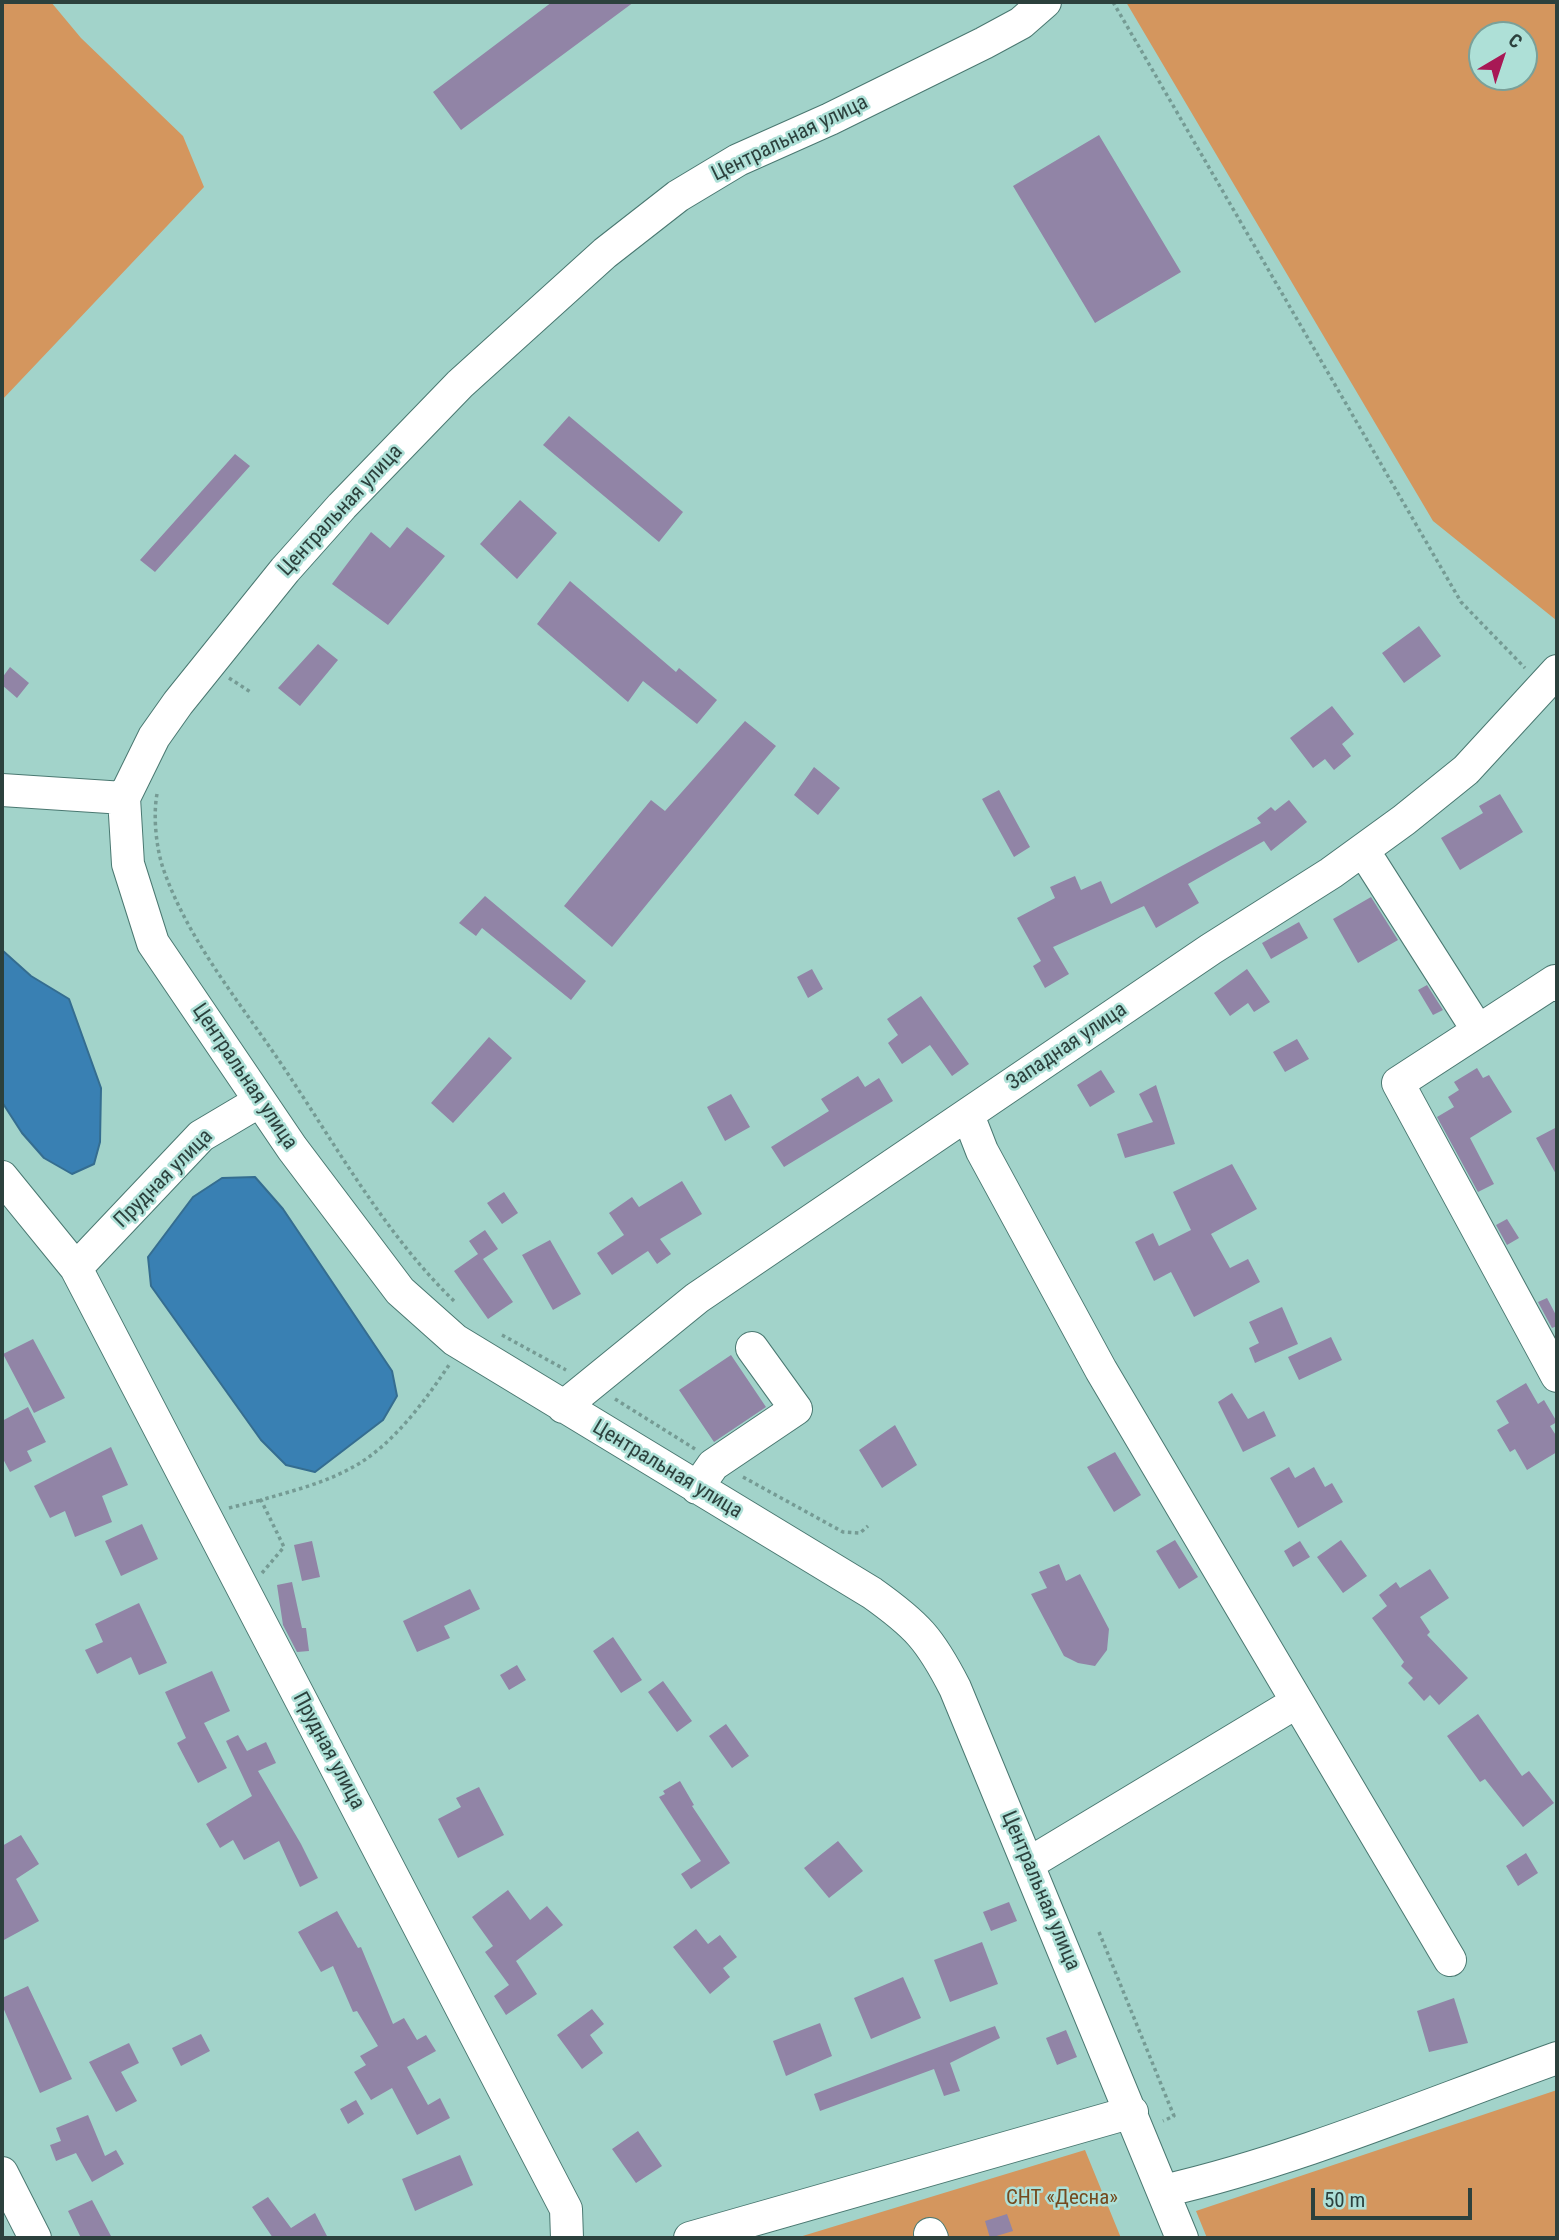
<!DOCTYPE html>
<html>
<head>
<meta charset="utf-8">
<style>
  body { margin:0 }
  #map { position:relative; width:1559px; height:2240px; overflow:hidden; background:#a2d3ca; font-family:"Roboto Condensed",sans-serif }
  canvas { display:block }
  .frame { position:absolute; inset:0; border:4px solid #2c413d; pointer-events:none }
  .north { position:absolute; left:1468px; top:21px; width:70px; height:70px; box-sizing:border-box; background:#aee0d7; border:2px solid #7aa099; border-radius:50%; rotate:39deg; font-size:19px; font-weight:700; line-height:28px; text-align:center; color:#2c413d }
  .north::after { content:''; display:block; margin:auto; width:24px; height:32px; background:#a81855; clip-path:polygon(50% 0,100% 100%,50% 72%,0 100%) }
  .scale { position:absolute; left:1311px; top:2188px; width:161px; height:32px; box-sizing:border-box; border:4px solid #2c413d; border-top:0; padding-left:9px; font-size:21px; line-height:24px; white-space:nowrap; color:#2c413d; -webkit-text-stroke:5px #aee0d7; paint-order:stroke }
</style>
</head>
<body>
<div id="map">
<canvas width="1559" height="2240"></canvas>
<div class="frame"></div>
<div class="north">С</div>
<div class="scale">50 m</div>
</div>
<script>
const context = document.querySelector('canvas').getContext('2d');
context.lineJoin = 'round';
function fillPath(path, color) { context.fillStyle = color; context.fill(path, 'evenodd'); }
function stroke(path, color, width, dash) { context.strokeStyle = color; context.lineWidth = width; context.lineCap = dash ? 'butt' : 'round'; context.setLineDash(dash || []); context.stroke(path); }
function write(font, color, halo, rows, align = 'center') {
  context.font = font + ' "Roboto Condensed",sans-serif'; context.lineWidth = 5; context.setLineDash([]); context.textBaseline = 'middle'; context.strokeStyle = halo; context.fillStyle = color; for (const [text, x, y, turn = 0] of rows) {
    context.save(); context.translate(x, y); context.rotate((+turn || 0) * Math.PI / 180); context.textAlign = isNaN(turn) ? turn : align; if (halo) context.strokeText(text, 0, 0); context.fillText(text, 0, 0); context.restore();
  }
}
const green = new Path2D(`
  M2 2H51L81 38 183 136 204 187 2 400Z
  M1126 2H1557L1556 620 1433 521ZM1482 35H1524V77H1482Z
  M1557 2090V2238H1207L1196 2211Z
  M1085 2150 1121 2238H796Z`);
const water = new Path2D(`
  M2 950 31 976 69 999 101 1088 100 1142 94 1164 72 1174 44 1158 22 1133 2 1102Z
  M255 1177 283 1209 392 1371 397 1396 383 1420 315 1472 286 1465 261 1440 151 1286 148 1257 193 1197 222 1178Z`);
const building = new Path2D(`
  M552 2H634L461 130 433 92Z
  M1099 135 1181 272 1095 323 1013 186Z
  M569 416 683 512 659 542 543 445Z
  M235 454 250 466 155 572 140 560Z
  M520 500 557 533 517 579 480 544Z
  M407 527 445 556 388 625 332 584 371 532 390 548Z
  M570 581 676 672 679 668 717 700 697 724 643 681 628 702 537 624Z
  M1419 626 1441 656 1404 683 1382 653Z
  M318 644 338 660 300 706 278 688Z
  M10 667 29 683 17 698 2 685V678Z
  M1332 706 1354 734 1342 744 1351 756 1334 770 1325 759 1313 768 1290 738Z
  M745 721 776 746 612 947 564 906 651 800 665 811Z
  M814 767 840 788 818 815 794 795Z
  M999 790 1030 847 1014 857 982 799Z
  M1500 794 1523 832 1460 870 1441 838 1483 813 1479 806Z
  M1289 800 1307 822 1271 851 1264 841 1188 884 1199 903 1156 928 1144 906 1053 947 1069 974 1045 988 1033 966 1041 961 1017 918 1055 898 1050 887 1075 876 1081 890 1101 881 1111 904 1261 823 1257 818 1271 807 1275 811Z
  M485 896 586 981 571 1000 482 928 476 936 459 923Z
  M1371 897 1398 940 1358 963 1333 919Z
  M1299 922 1308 938 1271 959 1262 943Z
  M812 969 823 989 808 998 797 977Z
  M1247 969 1270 1002 1254 1012 1248 1003 1230 1016 1214 993Z
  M1427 985 1443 1010 1433 1015 1418 990Z
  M921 996 969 1064 952 1076 930 1045 902 1064 888 1043 898 1035 887 1019Z
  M489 1037 512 1058 453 1123 431 1103Z
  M1297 1039 1309 1059 1285 1072 1273 1052Z
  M1477 1068 1483 1078 1489 1075 1512 1112 1470 1138 1494 1184 1478 1192 1437 1117 1454 1107 1448 1097 1459 1090 1454 1082Z
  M1101 1070 1115 1092 1090 1107 1077 1085Z
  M858 1076 865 1087 879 1078 893 1101 784 1167 771 1147 829 1111 821 1099Z
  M1156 1085 1175 1144 1125 1158 1117 1134 1153 1122 1139 1094Z
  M731 1094 750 1127 725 1141 707 1107Z
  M1557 1127V1176L1536 1138Z
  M1232 1164 1257 1209 1211 1234 1230 1268 1248 1259 1260 1282 1194 1317 1171 1272 1154 1281 1135 1242 1153 1233 1159 1246 1191 1230 1173 1192Z
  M682 1181 702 1214 660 1239 671 1254 657 1264 648 1251 612 1275 597 1253 624 1235 609 1213 632 1197 639 1207Z
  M504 1192 518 1213 502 1224 487 1203Z
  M1507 1219 1519 1238 1507 1245 1496 1225Z
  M485 1230 498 1249 483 1259 513 1302 488 1319 454 1271 478 1254 469 1241Z
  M550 1240 581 1294 553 1310 522 1255Z
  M1547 1298 1557 1317V1326L1552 1328 1538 1302Z
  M1282 1307 1298 1344 1255 1363 1249 1348 1259 1343 1249 1322Z
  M1331 1337 1342 1360 1299 1380 1288 1357Z
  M33 1339 65 1398 34 1413 3 1354Z
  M731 1355 766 1407 714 1442 679 1390Z
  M1526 1383 1538 1404 1544 1400 1557 1422 1550 1426 1557 1437V1452L1527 1470 1515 1449 1510 1452 1497 1430 1509 1423 1496 1401Z
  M1232 1393 1248 1419 1264 1411 1276 1436 1243 1452 1218 1402Z
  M28 1407 46 1442 27 1451 32 1461 10 1472 2 1457V1421Z
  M895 1425 917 1465 882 1488 859 1450Z
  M111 1447 128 1485 102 1496 112 1522 75 1537 65 1511 50 1518 34 1486Z
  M1115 1452 1141 1495 1114 1512 1087 1467Z
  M1289 1467 1295 1478 1314 1467 1325 1487 1332 1483 1343 1502 1298 1528 1270 1478Z
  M142 1524 158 1559 121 1576 105 1541Z
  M1175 1540 1198 1577 1179 1589 1156 1551Z
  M1341 1540 1367 1576 1343 1593 1317 1557Z
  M312 1541 320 1577 302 1581 294 1545Z
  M1300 1541 1310 1557 1293 1567 1284 1551Z
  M1059 1564 1066 1581 1080 1574 1109 1629 1107 1650 1095 1666 1078 1663 1064 1656 1031 1594 1047 1588 1039 1572Z
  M1430 1569 1449 1598 1420 1617 1430 1632 1427 1635 1468 1678 1439 1705 1430 1695 1424 1701 1408 1683 1413 1678 1401 1666 1404 1662 1372 1618 1387 1606 1379 1595 1396 1582 1400 1588Z
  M292 1582 302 1628H306L309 1651 297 1652 283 1625 277 1585Z
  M470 1589 480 1609 444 1626 450 1638 417 1652 403 1621Z
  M139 1603 167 1663 139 1675 131 1657 97 1674 85 1650 103 1642 95 1624Z
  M613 1637 642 1680 621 1693 593 1651Z
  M517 1665 526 1680 509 1690 500 1675Z
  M212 1671 230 1711 204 1723 227 1768 198 1783 177 1743 186 1738 165 1692Z
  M663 1681 692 1721 677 1732 648 1692Z
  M1478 1714 1522 1776 1529 1771 1554 1803 1523 1827 1485 1779 1480 1782 1447 1736Z
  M726 1724 749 1756 732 1768 709 1736Z
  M238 1735 247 1751 266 1742 276 1763 258 1771 301 1844 318 1878 300 1887 279 1841 244 1860 233 1840 220 1848 206 1824 252 1796 226 1741Z
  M680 1781 694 1805 692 1806 730 1863 691 1889 681 1874 701 1861 659 1797 665 1794 663 1791Z
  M479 1787 504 1835 458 1858 438 1819 461 1807 456 1798Z
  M21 1835 39 1864 16 1879 39 1921 2 1941V1846Z
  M838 1841 863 1871 829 1898 804 1868Z
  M1526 1853 1538 1873 1518 1886 1506 1866Z
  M508 1890 530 1920 547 1906 563 1925 516 1961 537 1994 506 2015 494 1996 509 1985 485 1952 493 1946 472 1917Z
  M1009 1902 1017 1921 991 1931 983 1912Z
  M337 1911 358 1948 361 1947 393 2024 404 2018 417 2040 426 2035 436 2051 407 2067 428 2105 440 2098 450 2118 417 2135 392 2088 371 2100 354 2072 366 2065 360 2056 378 2046 357 2011 353 2012 333 1966 321 1972 298 1932Z
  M696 1929 708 1944 720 1935 737 1957 723 1968 730 1977 710 1994 673 1947Z
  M982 1942 998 1984 950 2002 934 1960Z
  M903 1977 921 2018 871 2039 854 1998Z
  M28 1986 72 2079 40 2093 2 2005V1998Z
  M1454 1998 1468 2043 1429 2052 1417 2011Z
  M592 2009 604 2024 590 2035 603 2053 582 2069 557 2035Z
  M820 2023 832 2056 786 2076 773 2041Z
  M995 2026 1000 2038 950 2063 960 2091 944 2096 934 2069 820 2111 814 2094Z
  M1066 2030 1077 2057 1057 2065 1046 2038Z
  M201 2034 210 2051 181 2066 172 2048Z
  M129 2043 139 2063 121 2072 137 2101 116 2112 89 2062Z
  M356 2100 364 2114 348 2124 340 2109Z
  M88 2115 105 2156 116 2150 124 2164 92 2182 76 2153 56 2161 50 2145 61 2141 56 2128Z
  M638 2131 662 2166 636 2183 612 2149Z
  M460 2155 473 2185 415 2211 402 2179Z
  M268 2197 291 2228 315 2213 328 2238H273L252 2207Z
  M92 2200 112 2238H81L68 2211Z
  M1007 2214 1013 2231 990 2238 985 2221Z`);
const path = new Path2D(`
  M1113 2 1461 602 1525 668
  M229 678 252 693
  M157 794C153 815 156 847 163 868 188 941 242 1005 284 1068 337 1147 385 1234 454 1301
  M502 1335 566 1370
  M615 1399 695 1449
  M743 1477 843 1532 860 1533 868 1526
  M229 1508 261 1500
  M262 1573 284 1547 261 1500C292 1491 325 1483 353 1467 392 1446 425 1401 449 1365
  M1099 1932 1174 2116 1163 2121`);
const minor = new Path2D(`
  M1045 2 1021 23 984 43 830 119 738 160 678 196 605 253 460 384 342 506 285 570 178 703 154 737 124 798 128 864 153 943 292 1148 400 1291 455 1340 872 1593C917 1625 930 1639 955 1688L1182 2238
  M2 790 124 798
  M1363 850 1477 1029
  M1557 985 1555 981 1398 1083 1557 1376
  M968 1115 982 1151 1101 1370 1450 1960
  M2 1177 76 1268 566 2209 567 2238
  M76 1268 201 1136 260 1101
  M563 1407 697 1298 1211 949 1331 873 1404 820 1466 770 1557 671
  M697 1488 713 1465 796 1409 752 1348
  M1028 1864 1297 1702
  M2 2173 35 2238
  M1163 2191C1298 2160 1428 2104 1557 2058
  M930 2234 932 2238
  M690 2238 1132 2112`);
const streetNames = [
  ["Центральная улица",790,139,-26],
  ["Центральная улица",341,511,-47],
  ["Западная улица",1067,1047,-34],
  ["Центральная улица",244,1077,56],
  ["Прудная улица",164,1179,-45],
  ["Центральная улица",667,1470,31],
  ["Прудная улица",328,1751,62],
  ["Центральная улица",1040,1891,67]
];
const parkNames = [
  ["СНТ «Десна»",1062,2199]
];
fillPath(green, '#d4965e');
fillPath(water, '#3980b3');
stroke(water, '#356d90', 2);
fillPath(building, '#9184a6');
stroke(minor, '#4a7871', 34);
stroke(path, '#759b94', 3.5, [3.5, 3.5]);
stroke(minor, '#fff', 32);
write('21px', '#2c413d', '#aee0d7', streetNames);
write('21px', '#744a1f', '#aee0d7', parkNames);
</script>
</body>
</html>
